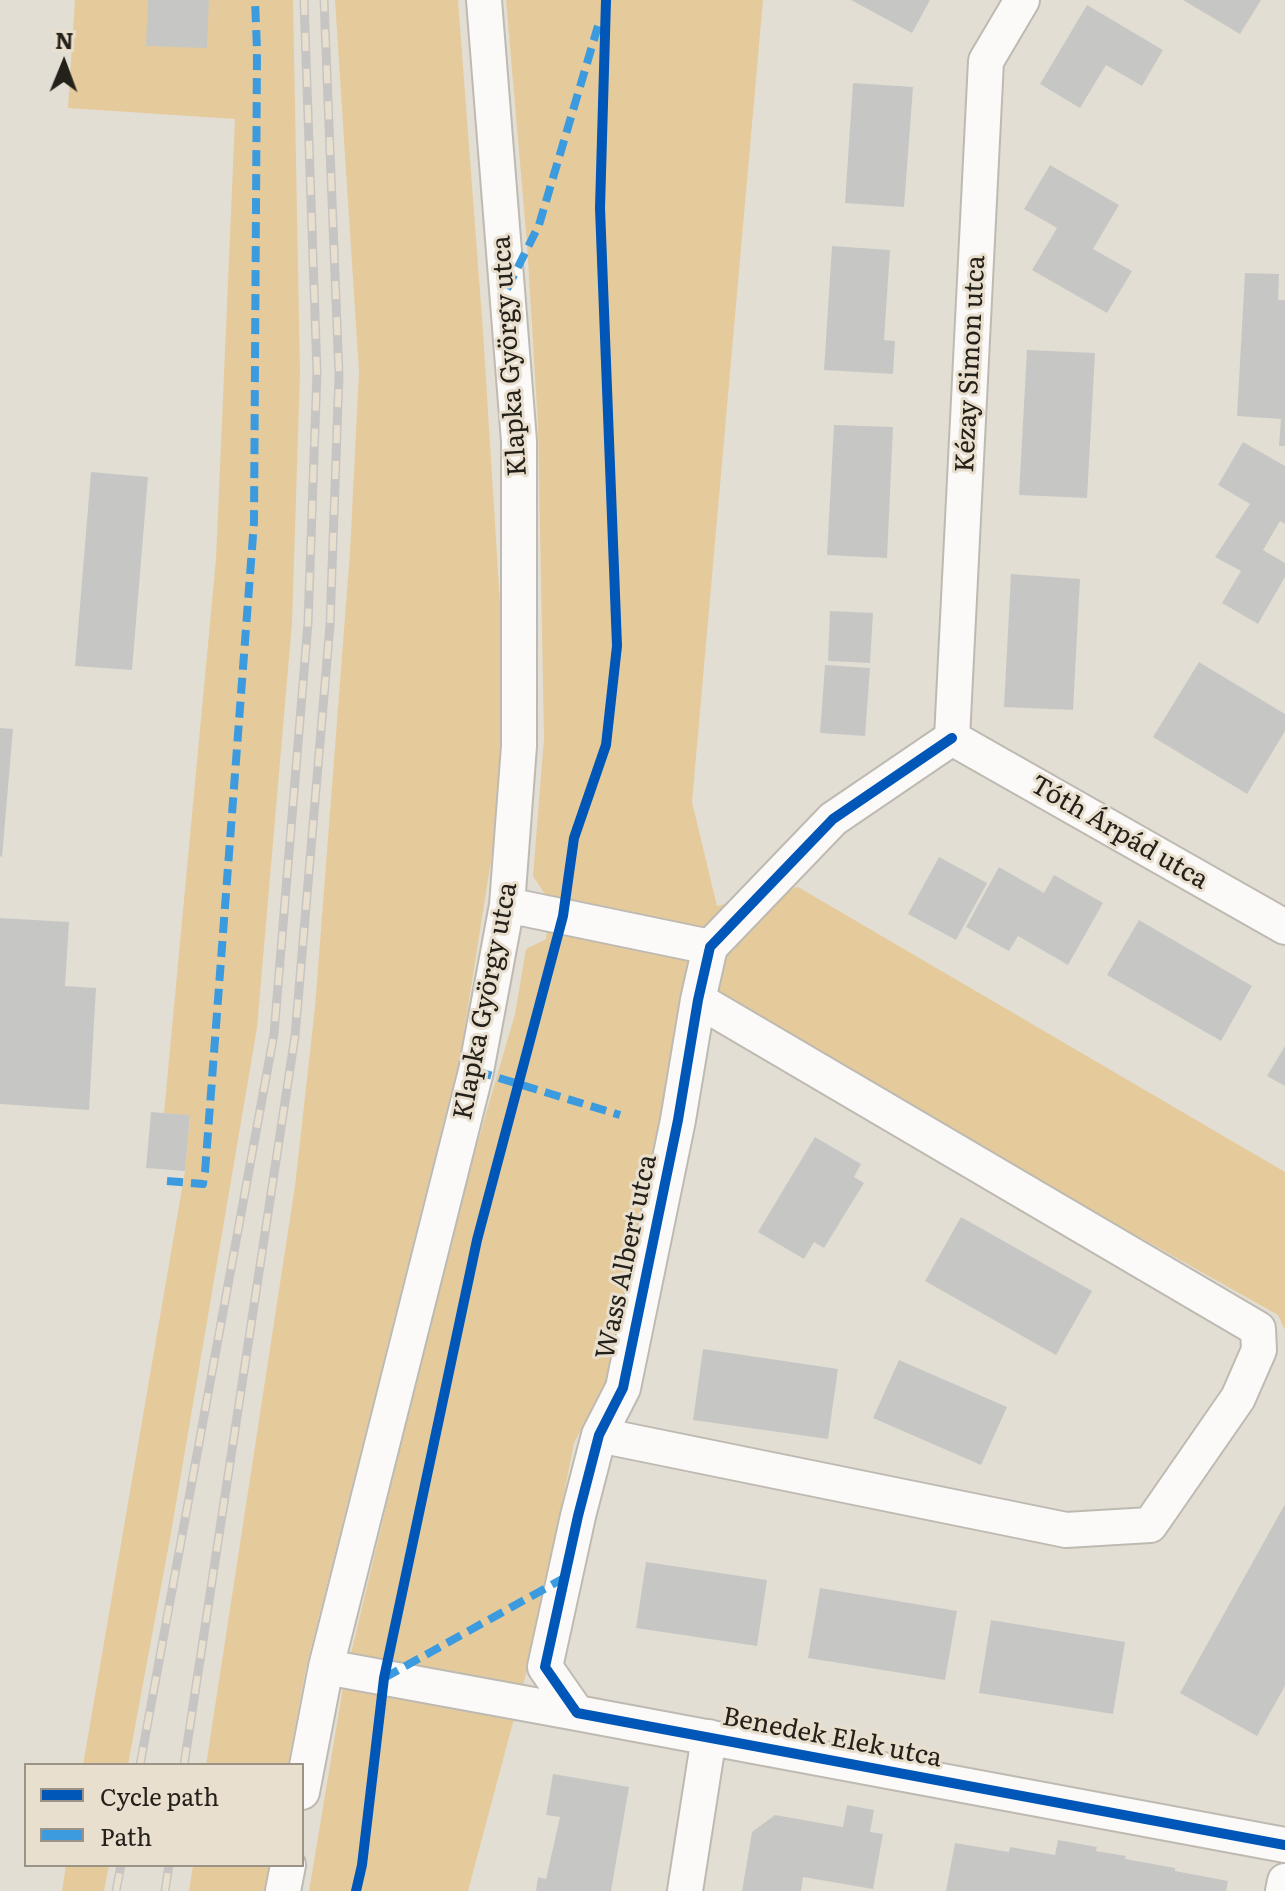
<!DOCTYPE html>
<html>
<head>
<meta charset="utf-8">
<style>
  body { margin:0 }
  #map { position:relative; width:1285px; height:1891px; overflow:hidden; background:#e3ded4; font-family:Literata,serif }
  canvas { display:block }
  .legend { position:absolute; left:24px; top:1763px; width:280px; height:104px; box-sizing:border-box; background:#e9dfce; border:2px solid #9a9386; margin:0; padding:10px 14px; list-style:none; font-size:24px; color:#24201a }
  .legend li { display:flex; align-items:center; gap:16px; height:40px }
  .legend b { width:40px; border:2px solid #9a9386 }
  .north { position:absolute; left:24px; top:24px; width:80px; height:80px; -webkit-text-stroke:6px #e9dfce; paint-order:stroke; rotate:1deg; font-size:22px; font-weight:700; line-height:32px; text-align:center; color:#24201a }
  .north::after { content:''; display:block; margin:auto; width:28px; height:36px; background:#24201a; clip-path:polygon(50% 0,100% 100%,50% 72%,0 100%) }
</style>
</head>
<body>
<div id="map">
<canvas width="1285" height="1891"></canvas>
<ul class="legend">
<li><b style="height:10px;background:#0057b8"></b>Cycle path</li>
<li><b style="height:10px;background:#3c9bdf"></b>Path</li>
</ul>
<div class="north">N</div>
</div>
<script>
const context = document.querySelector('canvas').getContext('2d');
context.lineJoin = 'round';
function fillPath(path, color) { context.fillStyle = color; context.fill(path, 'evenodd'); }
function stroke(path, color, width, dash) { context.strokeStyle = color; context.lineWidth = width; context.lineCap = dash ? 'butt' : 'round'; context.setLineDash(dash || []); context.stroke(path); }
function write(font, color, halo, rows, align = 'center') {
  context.font = font + ' Literata,serif'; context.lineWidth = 6; context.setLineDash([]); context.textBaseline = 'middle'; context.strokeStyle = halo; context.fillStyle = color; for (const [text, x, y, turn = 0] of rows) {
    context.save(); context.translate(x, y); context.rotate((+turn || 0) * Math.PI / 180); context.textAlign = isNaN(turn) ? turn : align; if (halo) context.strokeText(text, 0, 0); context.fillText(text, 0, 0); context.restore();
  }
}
const green = new Path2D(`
  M75 0H293L300 373 292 623 257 1028 171 1533 128 1765H83L185 1171 190 1116 164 1113 216 559 235 119 68 108Z
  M335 0H458L483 331 509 747 460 1057 306 1668 288 1765H206L295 1186 315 1007 350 552 359 372Z
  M506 0H763L692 802 717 906 798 887 1285 1172V1330L1278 1315 687 983 630 1281 608 1378 574 1443 534 1644 468 1891H309L343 1687 451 1234 515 1014 526 949 546 939 550 902 533 876 544 738 538 425 527 244Z
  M66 1865H109L104 1891H62Z
  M193 1865H270L265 1891H189Z`);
const building = new Path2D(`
  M148 0H209L207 48 146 46Z
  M851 0H930L912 33Z
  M1183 0H1261L1240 34Z
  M1087 5 1163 50 1142 86 1106 65 1080 108 1040 84Z
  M853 83 913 87 904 207 845 203Z
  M1050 165 1119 205 1093 249 1132 271 1107 313 1032 270 1057 228 1024 209Z
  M832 246 890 250 884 340 895 341 893 374 824 370Z
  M1245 273 1279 274 1278 300H1285V446H1279L1281 419 1237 416Z
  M1027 350 1095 353 1087 498 1019 495Z
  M834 425 893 427 887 558 827 555Z
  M1243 442 1285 466V524L1280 521 1263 550 1285 563V577L1258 624 1222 603 1241 571 1215 557 1250 504 1218 485Z
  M91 472 148 477 132 670 75 666Z
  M1011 574 1080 579 1073 710 1004 707Z
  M830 611 873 613 870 663 828 661Z
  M1199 662 1285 714V731L1247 794 1153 737Z
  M825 665 870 668 865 736 820 733Z
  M0 728 13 729 2 857 0 856Z
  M939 857 987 883 956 940 908 914Z
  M999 867 1044 893 1054 875 1103 903 1068 965 1018 936 1009 951 966 927Z
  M0 918 69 922 65 986 96 988 89 1110 0 1104Z
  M1139 920 1252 986 1221 1041 1107 975Z
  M1285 1046V1086L1267 1076Z
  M151 1112 190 1115 185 1171 146 1168Z
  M815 1137 861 1164 854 1177 864 1183 824 1248 814 1242 804 1259 758 1232Z
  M961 1217 1092 1291 1056 1355 925 1281Z
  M703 1349 838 1369 828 1439 693 1420Z
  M899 1360 1007 1407 981 1465 873 1418Z
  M1285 1504V1686L1257 1736 1180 1693Z
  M646 1562 767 1580 757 1646 636 1628Z
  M820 1588 957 1611 945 1680 808 1658Z
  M991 1620 1125 1642 1113 1714 979 1693Z
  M553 1774 629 1787 611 1891H536L538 1877 546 1879 560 1817 546 1815Z
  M847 1805 874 1810 870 1832 883 1834 873 1889 803 1877 801 1891H742L752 1832 775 1815 843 1827Z
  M1058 1840 1097 1847 1096 1851 1126 1856 1125 1859 1175 1868V1871L1228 1881 1226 1891H946L955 1843 1009 1852 1010 1847 1055 1855Z`);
const minor = new Path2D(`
  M952 738 833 819 710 947 698 1000 678 1120 623 1388 599 1435 578 1516 545 1667 577 1713 1285 1845
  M952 738 986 61 1022 0
  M952 738 1285 927
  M507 905 710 947
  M599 1435 1066 1530 1150 1525 1238 1398 1259 1350 1258 1329 698 1000
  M326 1667 577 1713
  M302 1792 326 1667 476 1071 507 905 519 746V441L484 0
  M283 1891 288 1865
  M685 1891 709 1737
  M1283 1891 1285 1881`);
const rail = new Path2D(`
  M140 1765 274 1034 308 623 317 372 304 0
  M184 1765 295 1036 330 625 339 375 324 0
  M116 1891 121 1865
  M165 1891 169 1865`);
const quiet = new Path2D(`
  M507 289 539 225 598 26
  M476 1071 620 1115
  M167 1181 203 1184 205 1172 254 522 257 50 255 0
  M384 1678 564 1578`);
const cycleway = new Path2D(`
  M952 738 833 819 710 947 698 1000 678 1120 623 1388 599 1435 578 1516 545 1667 577 1713 1285 1845
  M356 1891 362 1865 384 1678 477 1240 563 916 574 838 606 745 617 646 600 208 606 0`);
const streetNames = [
  ["Klapka György utca",510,356,-94],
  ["Kézay Simon utca",971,364,-87],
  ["Tóth Árpád utca",1119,833,30],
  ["Klapka György utca",486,1001,-79],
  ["Wass Albert utca",627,1257,-78],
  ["Benedek Elek utca",832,1738,11]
];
fillPath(green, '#e5cb9c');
fillPath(building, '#c6c7c5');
stroke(minor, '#bebab2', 38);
stroke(minor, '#fbfaf9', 34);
stroke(rail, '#c7c5c3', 9);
stroke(rail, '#e9dfce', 6, [18]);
stroke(quiet, '#3c9bdf', 8, [16, 8]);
stroke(cycleway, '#0057b8', 10);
write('26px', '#24201a', '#e9dfce', streetNames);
</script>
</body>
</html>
